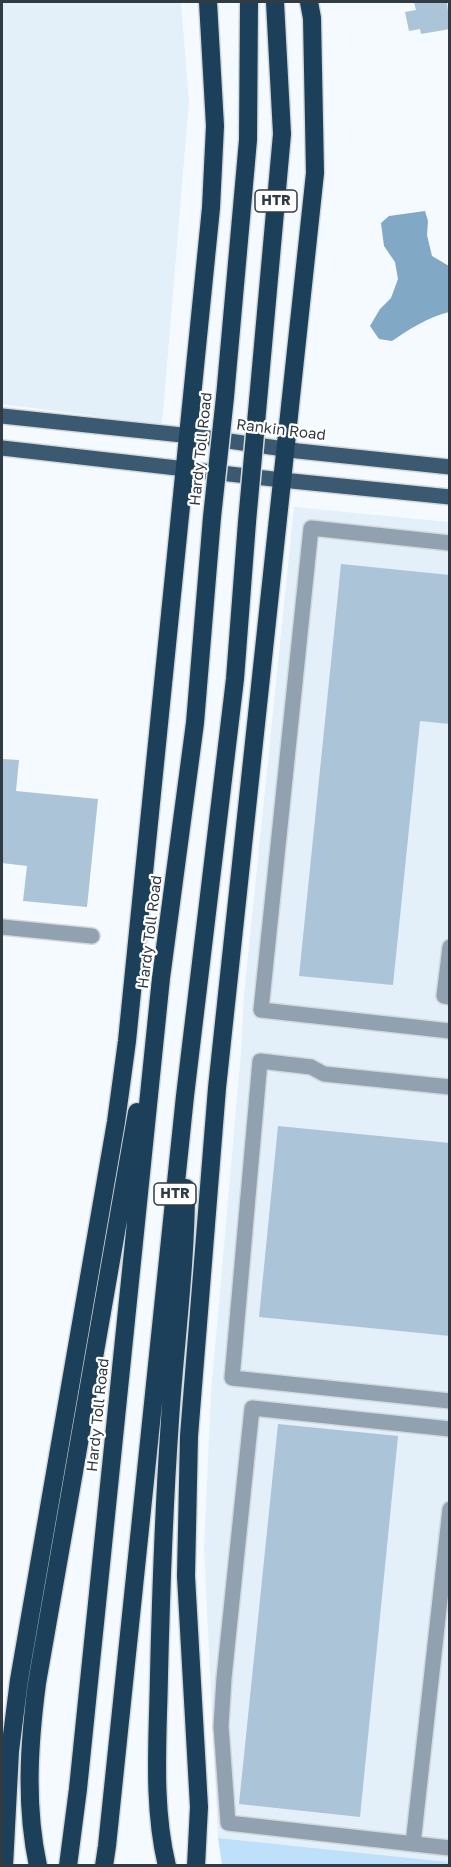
<!DOCTYPE html>
<html>
<head>
<meta charset="utf-8">
<style>
  body { margin:0 }
  #map { position:relative; width:451px; height:1867px; overflow:hidden; background:#f5fafe; font-family:"Golos Text",sans-serif }
  canvas { display:block }
  .frame { position:absolute; inset:0; border:3px solid #313b43; pointer-events:none }
</style>
</head>
<body>
<div id="map">
<canvas width="451" height="1867"></canvas>
<div class="frame"></div>
</div>
<script>
const context = document.querySelector('canvas').getContext('2d');
context.lineJoin = 'round';
function fillPath(path, color) { context.fillStyle = color; context.fill(path, 'evenodd'); }
function stroke(path, color, width, dash) { context.strokeStyle = color; context.lineWidth = width; context.lineCap = dash ? 'butt' : 'round'; context.setLineDash(dash || []); context.stroke(path); }
function write(font, color, halo, rows, align = 'center') {
  context.font = font + ' "Golos Text",sans-serif'; context.lineWidth = 4.5; context.setLineDash([]); context.textBaseline = 'middle'; context.strokeStyle = halo; context.fillStyle = color; for (const [text, x, y, turn = 0] of rows) {
    context.save(); context.translate(x, y); context.rotate((+turn || 0) * Math.PI / 180); context.textAlign = isNaN(turn) ? turn : align; if (halo) context.strokeText(text, 0, 0); context.fillText(text, 0, 0); context.restore();
  }
}
const built = new Path2D(`
  M2 2H181L189 101 162 425 2 404Z
  M294 507 449 522V1862L218 1838 204 1548 211 1393 241 1052 244 995Z`);
const green = new Path2D(`
  M218 1838 449 1862V1865H222Z`);
const water = new Path2D(`
  M425 211 428 221 427 235 432 256 449 266V312C428 317 410 329 392 341L379 339 370 326 380 309 391 298 398 279 395 262 384 246 381 223 389 216Z`);
const building = new Path2D(`
  M414 2H447L450 29 421 34 420 29 409 31 405 12 416 10Z
  M341 564 450 575V724L420 721 393 985 299 976Z
  M2 759 19 760 16 791 98 799 87 907 23 901 27 866 2 863Z
  M278 1126 450 1143V1336L259 1317Z
  M278 1424 398 1436 360 1817 239 1804Z`);
const minor = new Path2D(`
  M450 543 311 528 261 1010 450 1031
  M2 927 92 936
  M450 947 444 996 450 997
  M450 1087 324 1074 311 1067 260 1061 232 1378 450 1401
  M450 1429 252 1408 224 1678 221 1726 228 1823 450 1848
  M413 1844 450 1509`);
const major = new Path2D(`
  M2 416 201 437 298 451 450 467
  M2 448 282 480 450 497`);
const highway = new Path2D(`
  M225 397 248 140 249 2
  M258 401 282 134 275 2
  M4 1866 10 1751 19 1680 116 1122 127 1041 211 208 215 126 208 2
  M38 1866C25 1805 29 1744 37 1683L137 1112
  M68 1866 78 1789 161 978 195 723 212 517
  M104 1866 107 1846 185 1096 235 679 247 522
  M167 1866C152 1804 158 1738 159 1675 161 1590 164 1505 170 1420 175 1343 186 1266 186 1188
  M196 1866 199 1807 186 1576 189 1436 217 1088 315 173 312 18 309 2`);
const highwayBridge = new Path2D(`
  M212 517 225 397
  M247 522 258 401`);
const shields = [
  [276,201,42],
  [175,1194,42]
];
const shieldNames = [
  ["HTR",276,201],
  ["HTR",175,1194]
];
const streetNames = [
  ["Rankin Road",281,430,7],
  ["Hardy Toll Road",201,449,-84],
  ["Hardy Toll Road",150,932,-83],
  ["Hardy Toll Road",98,1415,-84]
];
fillPath(built, '#e3f0fa');
fillPath(green, '#bee0fa');
fillPath(water, '#81a8c5');
fillPath(building, '#abc4d7');
stroke(minor, '#d2d8dc', 18);
stroke(major, '#d2d8dc', 18);
stroke(highway, '#d2d8dc', 21);
stroke(minor, '#91a1af', 15);
stroke(major, '#3b5970', 15);
stroke(highway, '#1c4059', 18);
stroke(highwayBridge, '#d2d8dc', 21, []);
stroke(highwayBridge, '#1c4059', 18);
for (const [x, y, w] of shields) { const box = new Path2D(); box.roundRect(x - w / 2, y - 11, w, 22, 4.5); context.fillStyle = '#fff'; context.fill(box); stroke(box, '#313b43', 1.5); }
write('bold 14px', '#313b43', null, shieldNames);
write('15px', '#313b43', '#fff', streetNames);
</script>
</body>
</html>
